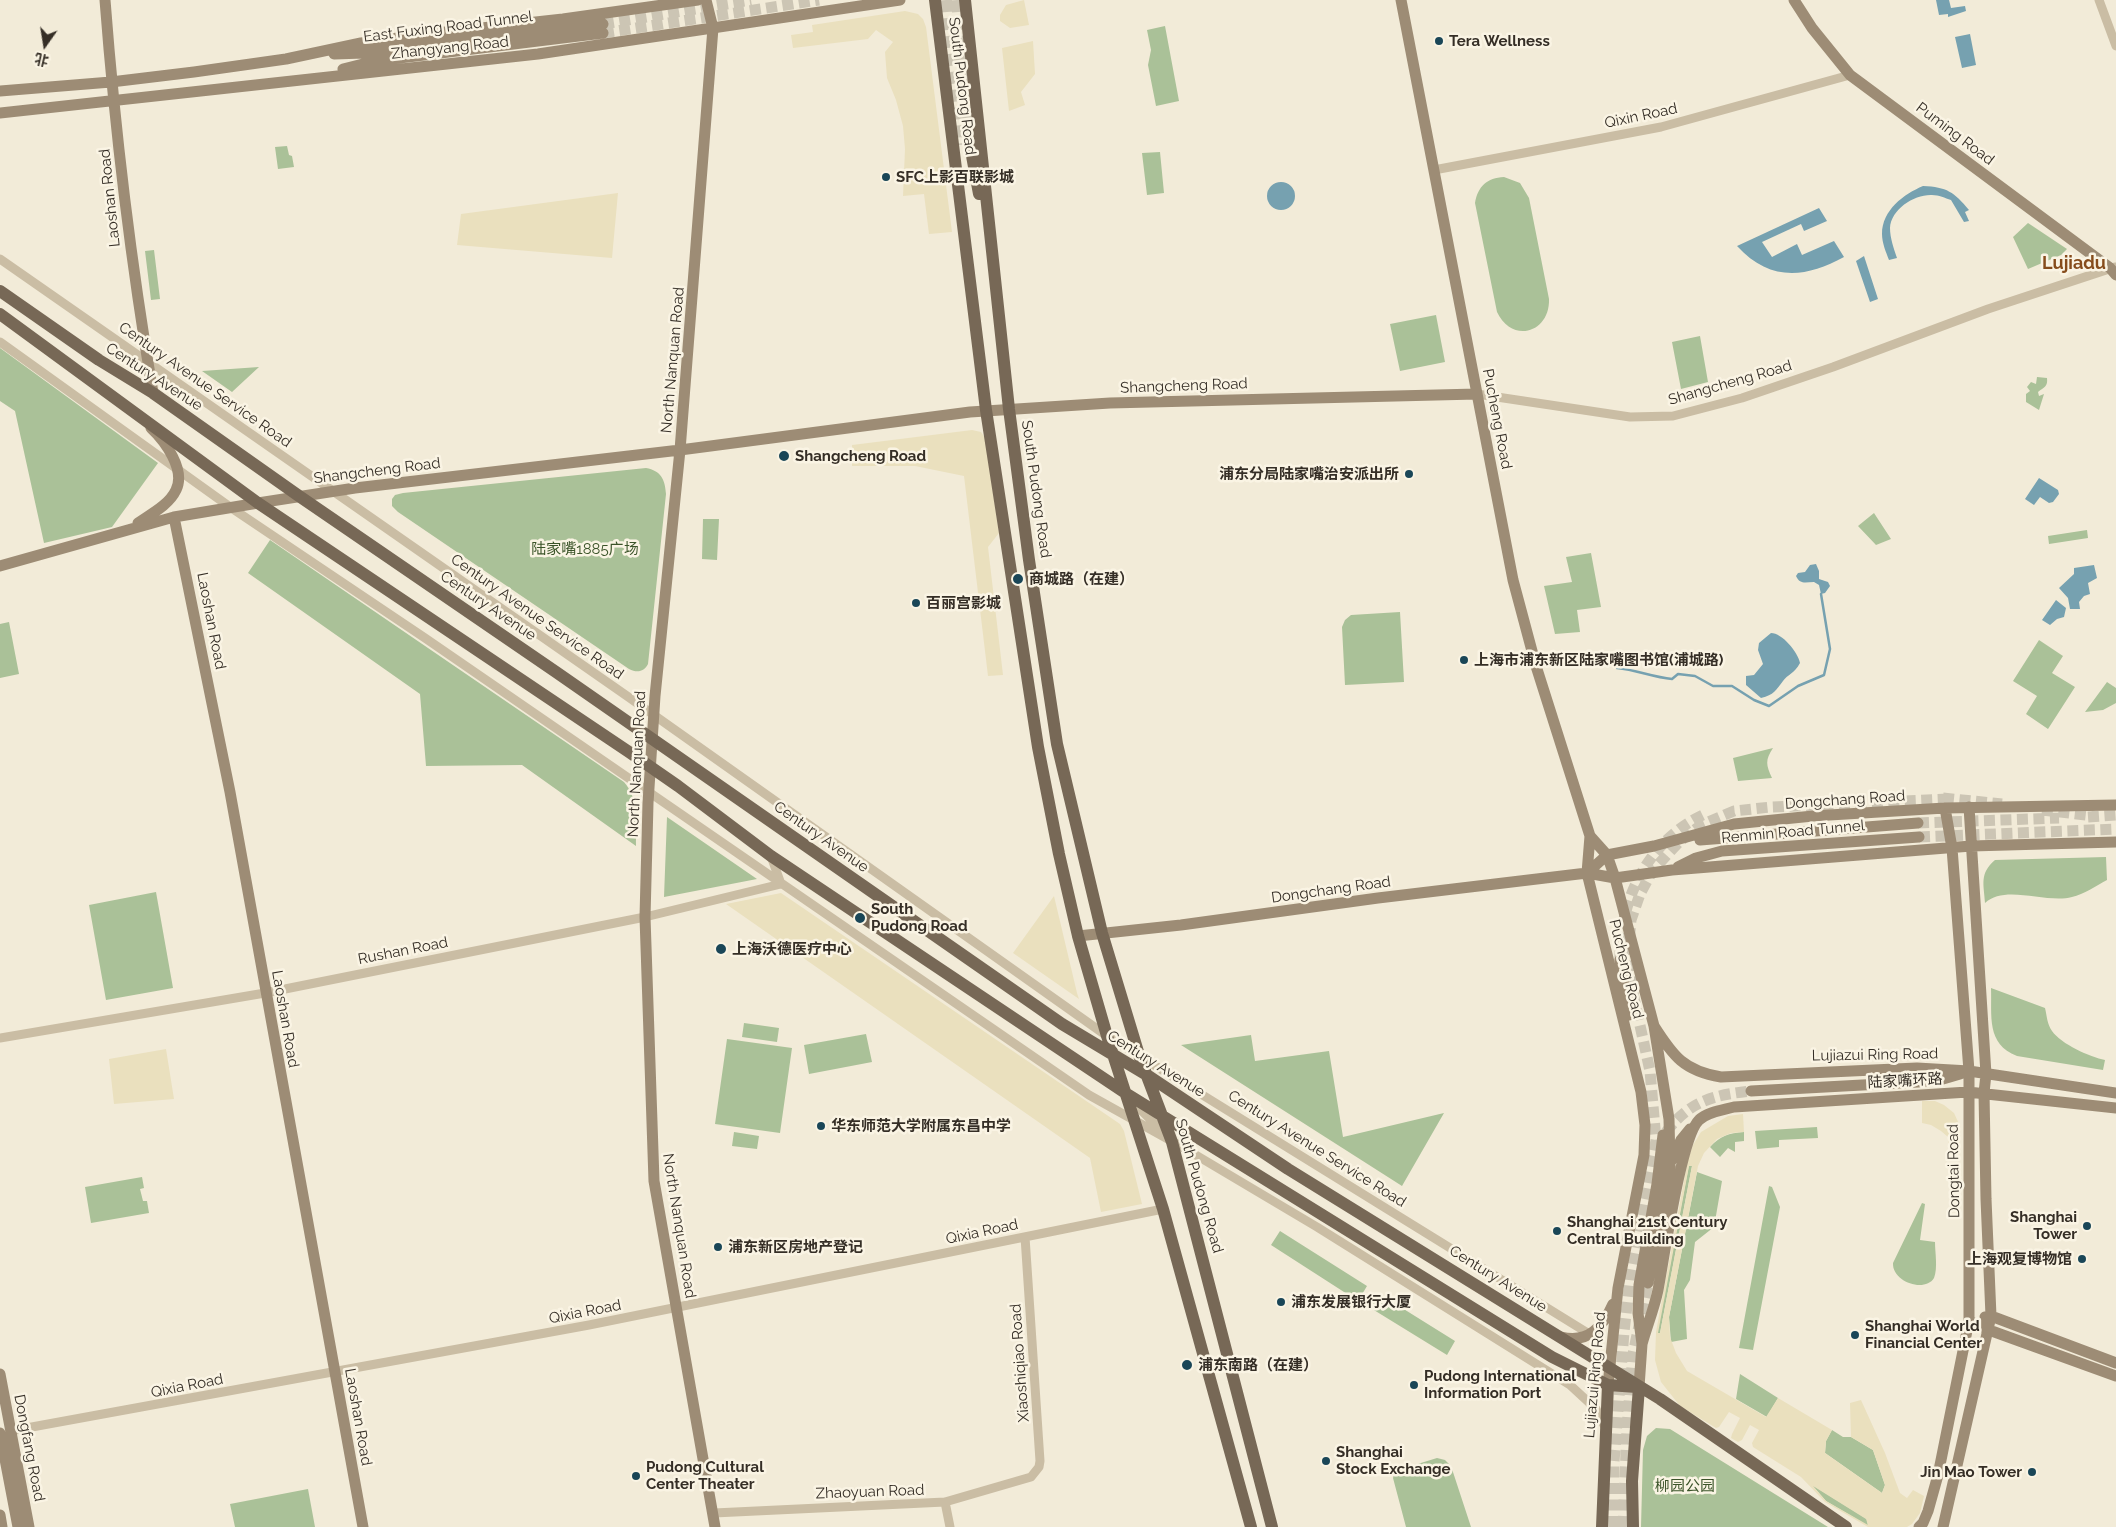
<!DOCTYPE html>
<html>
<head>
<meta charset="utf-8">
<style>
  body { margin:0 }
  #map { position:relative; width:2116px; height:1527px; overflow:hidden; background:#f2ebd8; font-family:Raleway,"Noto Sans SC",sans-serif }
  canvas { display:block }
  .north { position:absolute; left:20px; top:20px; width:50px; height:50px; -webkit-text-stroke:4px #faf4e4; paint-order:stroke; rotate:193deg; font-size:14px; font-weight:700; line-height:20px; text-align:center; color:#352e26 }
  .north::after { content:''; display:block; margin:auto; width:18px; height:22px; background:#352e26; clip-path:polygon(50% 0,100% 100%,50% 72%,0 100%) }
</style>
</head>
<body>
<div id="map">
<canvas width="2116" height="1527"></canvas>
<div class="north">北</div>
</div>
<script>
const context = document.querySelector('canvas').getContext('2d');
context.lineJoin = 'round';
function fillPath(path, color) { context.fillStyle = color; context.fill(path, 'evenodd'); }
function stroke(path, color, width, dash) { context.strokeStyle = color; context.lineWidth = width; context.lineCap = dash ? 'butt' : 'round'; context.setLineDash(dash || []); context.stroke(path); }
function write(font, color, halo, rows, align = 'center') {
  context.font = font + ' Raleway,"Noto Sans SC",sans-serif'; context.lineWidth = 5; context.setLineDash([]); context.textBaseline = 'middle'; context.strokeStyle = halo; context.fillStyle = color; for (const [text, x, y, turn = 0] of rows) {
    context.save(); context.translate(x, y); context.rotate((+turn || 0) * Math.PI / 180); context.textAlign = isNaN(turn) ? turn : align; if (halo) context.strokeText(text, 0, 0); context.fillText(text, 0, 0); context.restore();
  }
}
const green = new Path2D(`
  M1165 26 1179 101 1156 106 1148 65 1151 50 1147 30Z
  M287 146 289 155 292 156 294 167 278 169 275 147Z
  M1160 152 1164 193 1147 195 1142 153Z
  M1504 177 1520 183 1529 198 1549 299C1550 333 1512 344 1497 312L1475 203C1478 186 1487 178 1504 177Z
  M2028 223 2067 249 2061 255 2028 269 2013 237Z
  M154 250 160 299 151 300 145 251Z
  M1436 315 1445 362 1400 371 1390 324Z
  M1700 336 1708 382 1681 389 1672 342Z
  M0 348 158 463 112 527 44 543 15 411 0 401Z
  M259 367 232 392 202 371Z
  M2037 377 2047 378C2048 387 2044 387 2038 392L2039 396 2044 394 2039 410 2026 402V394L2030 391 2027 387 2031 382 2036 384Z
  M646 468C661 471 665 479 666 494L648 664C644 672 637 673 629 669L398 512 392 506V499L395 495 403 493Z
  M1874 513 1891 539 1876 545 1858 526Z
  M703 519H719L717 560 702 559Z
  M2087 530 2088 538 2049 544 2048 536Z
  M270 540 624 782C640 801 636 822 636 846L522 765 426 766 420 694 248 573Z
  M1591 553 1601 607 1577 610 1580 632 1555 634 1544 586 1572 582 1566 557Z
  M1400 612 1404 682 1345 685 1342 627 1345 620 1351 615Z
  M9 622 19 674 0 678V624Z
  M2039 640 2063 656 2052 673 2075 687 2048 729 2026 714 2037 696 2013 681Z
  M2107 682 2116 688V703L2103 710 2085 712Z
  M1773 748C1765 760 1766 765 1772 778L1738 781 1733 758Z
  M667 817 757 879 664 897Z
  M2106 857 2107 880C2096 886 2084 894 2072 897 2047 904 2005 884 1985 903 1984 884 1979 874 1995 860Z
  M156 892 173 988 106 1000 89 905Z
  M1991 988 2045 1008C2047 1016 2047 1024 2052 1031 2061 1044 2090 1057 2105 1060L2103 1070 2017 1056C1986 1044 1992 1016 1991 988Z
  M744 1023 779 1028 777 1042 742 1037Z
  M866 1034 872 1062 809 1074 804 1045Z
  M1251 1035 1255 1061 1329 1051 1343 1137 1444 1113 1402 1186 1181 1045Z
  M727 1039 792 1048 780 1133 715 1124Z
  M1817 1127 1818 1138 1779 1140V1147L1757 1149 1755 1131Z
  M734 1132 759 1136 757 1149 732 1146Z
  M1744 1132V1141L1735 1142V1152L1728 1148 1720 1157 1710 1147C1720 1136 1729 1133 1744 1132Z
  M1689 1165 1692 1166 1660 1333H1657Z
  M1697 1172 1722 1181 1714 1227 1695 1242 1690 1280 1684 1290 1687 1339 1671 1342 1669 1317Z
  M142 1177 144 1188 140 1189 143 1201H147L149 1213 91 1223 85 1187Z
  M1769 1186 1772 1187 1780 1207 1753 1350 1739 1348Z
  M1922 1203 1925 1204 1920 1240 1935 1242C1935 1253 1938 1268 1934 1278 1925 1293 1892 1282 1893 1263Z
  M1280 1231 1367 1286 1358 1301 1271 1245Z
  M1378 1293 1455 1341 1447 1355 1369 1307Z
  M1740 1374 1778 1398 1767 1417 1736 1399Z
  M1656 1428 1670 1429 1828 1527H1641L1643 1450 1647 1436Z
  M1832 1430 1843 1437H1851L1873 1450 1885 1485 1882 1493 1825 1453 1826 1441Z
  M1437 1458 1445 1460 1451 1466 1471 1527H1406L1393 1478 1395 1471Z
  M1811 1484 1867 1519 1868 1526 1826 1501Z
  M308 1489 315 1527H235L230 1504Z`);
const plaza = new Path2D(`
  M1024 0 1029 25 1010 28 1000 21V15L1006 5Z
  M905 11 918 14 923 19 926 27 952 232 929 234 924 194 903 196 905 149 903 126 896 100 887 78 885 52 893 42 876 30 868 39 793 48 791 35 813 32 812 25Z
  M1033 41 1035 74 1021 92 1025 105 1009 111 1002 48Z
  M618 193 612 258 457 245 461 214Z
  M972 430 981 432 985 438 999 533 988 547 1003 675 988 676 964 476 915 466H852V445Z
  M781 893 1120 1124 1124 1131 1142 1204 1101 1212 1090 1158 726 904Z
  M1054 896 1077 993 1079 999 1013 953Z
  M166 1049 174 1099 114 1104 109 1059Z
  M1922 1101H1935L1944 1105 1954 1113 1959 1124 1960 1148H1949L1948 1137 1941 1131 1931 1125 1922 1123Z
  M1743 1114 1744 1132 1731 1133 1717 1139 1704 1153 1698 1166 1669 1317 1670 1337 1676 1353 1687 1371 1766 1417 1778 1398 1832 1430 1826 1441 1825 1453 1882 1493 1885 1485 1873 1450 1851 1437 1850 1403 1861 1400 1885 1453 1900 1493 1907 1498 1913 1490 1924 1496 1920 1513 1912 1524 1907 1527H1868L1825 1502 1801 1477 1753 1447 1752 1443 1759 1430 1750 1425 1742 1440 1738 1442 1731 1438 1732 1434 1740 1418 1729 1412 1719 1427 1716 1428 1680 1406 1661 1382 1655 1360 1656 1332 1688 1159 1693 1145 1701 1132 1728 1116ZM1689 1166H1692L1660 1333H1658ZM1813 1486 1866 1519 1868 1525 1826 1501Z`);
const water = new Path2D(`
  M1936 0H1949L1951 8 1965 6 1966 11 1948 17V14L1939 15Z
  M1970 34 1976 65 1962 68 1955 37Z
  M1267 196a14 14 0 1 1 28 0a14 14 0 1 1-28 0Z
  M1923 186C1947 187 1954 192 1969 210L1965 212 1969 221 1964 222 1951 200C1945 198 1939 195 1932 195 1915 194 1891 209 1890 228 1890 238 1894 249 1897 258L1889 260C1886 252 1882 243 1882 234 1882 210 1904 194 1923 186Z
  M1819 208 1827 221 1804 231 1801 224 1762 242 1772 257 1797 244 1802 255 1834 241 1844 257C1804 279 1769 281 1737 246Z
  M1864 256 1878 299 1870 302 1856 261Z
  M2039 478 2058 490 2059 494 2053 502 2049 503 2040 497 2034 505 2025 499Z
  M1816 564 1819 571V579L1828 582 1830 586 1825 593 1821 594 1819 585 1814 582C1806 582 1800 585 1796 576L1798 573 1805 572 1810 565Z
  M2094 565 2097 578 2088 583 2090 594 2084 596 2079 602 2080 609H2070L2068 598 2059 588 2074 574V568Z
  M2056 600 2066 608 2064 617 2057 619 2050 625 2042 620Z
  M1771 633C1782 633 1798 652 1800 663 1794 674 1788 674 1783 681 1776 690 1774 695 1761 698L1746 685V676L1754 675 1763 664 1758 650 1759 643Z`);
const stream = new Path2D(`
  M1617 668C1637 670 1652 677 1672 679L1678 674 1695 676 1713 686H1732L1754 700 1769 706 1798 686 1824 675 1830 649 1821 594`);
const secondaryTunnel = new Path2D(`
  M603 24 751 0
  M603 33 819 0
  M1943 798 2002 804
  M2042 810 2094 816
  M2088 817 2116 815
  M1918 823 2059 818
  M1919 837 2116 829
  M1620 960C1619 900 1648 840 1705 814
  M1666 1132C1690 1101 1713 1095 1751 1091
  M1613 1527 1614 1462 1624 1332 1630 1279 1656 1140 1650 1071 1632 989 1628 953 1631 920 1640 894 1653 870 1680 841 1701 825 1734 811 1771 807 1948 799
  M1623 1527 1627 1427 1633 1354 1648 1283`);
const primaryTunnel = new Path2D(`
  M946 0 959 145
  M957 0 970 145`);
const street = new Path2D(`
  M2099 0 2116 46
  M1434 170 1661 127 1850 75
  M0 259 627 696 1107 1036 1591 1335
  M0 342 230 507 425 638 1089 1095 1184 1148 1317 1227 1570 1385 1596 1409 1604 1425
  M1477 394 1630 417 1673 416 1742 398 1833 367 1988 309 2115 267
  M771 856 781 884
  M0 1038 265 993 645 917 781 884
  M1135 1104 1165 1134
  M10 1431 589 1325 1163 1209
  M945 1502 950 1527
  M714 1513 945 1502 1031 1477 1039 1467 1040 1461 1025 1237`);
const secondary = new Path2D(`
  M105 0C115 131 131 263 153 393
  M706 0 713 28 680 450 655 696 648 803 645 917 654 1181 715 1527
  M1401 0 1513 580 1536 666 1590 836 1587 873 1641 1092 1645 1125 1644 1155 1618 1288 1608 1385
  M1794 0 1812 28 1850 75 2110 268 2116 275
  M334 54 364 53 432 43 603 24
  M343 69 375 61 603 33
  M0 91 111 82 194 72 286 59 361 43 427 34 563 19 698 0
  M0 113 538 54 900 0
  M174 517 230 792 363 1527
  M138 523C151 514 169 505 176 490 186 470 165 441 151 428
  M0 566 174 517 258 503 355 488 680 450 970 412 1110 403 1477 394
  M1590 836 1607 855 1615 878 1654 1026 1669 1119 1670 1166 1648 1283
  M1700 840 1918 823
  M1678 867 1696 858 1722 851 1919 837
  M1587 873 1607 855 1654 846 1734 824 1813 816 1945 808 2116 805
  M1078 936 1181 925 1378 898 1587 873 1615 878 1672 870 1971 846 2116 842
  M1620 960 1629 1015
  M1654 1026C1673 1056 1684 1071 1721 1077L1917 1068 1969 1071 2116 1093
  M1751 1091 1918 1082 1943 1079 1960 1074
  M1672 1160 1681 1140 1690 1129
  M1985 1317 1991 1316 2116 1363
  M1969 1321 1989 1330 2116 1376
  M1561 1337C1588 1344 1603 1327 1613 1304
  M1642 1344C1647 1326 1654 1309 1658 1290 1664 1259 1681 1137 1699 1120 1707 1112 1723 1110 1734 1107L1968 1092 2116 1108
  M0 1374 29 1527
  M1639 1387 1642 1344 1638 1313 1639 1285 1657 1184 1663 1135
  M0 1433 18 1527
  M0 1515 2 1527
  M1919 1527 1923 1523 1928 1511 1938 1475 1969 1321V1071L1952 848 1945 808
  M1943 1527 1991 1316 1986 1199 1984 1093 1986 1074 1969 807`);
const primary = new Path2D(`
  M935 0 986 410 1038 747 1059 854 1078 936 1107 1036 1163 1209 1251 1527
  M965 0 1009 409 1029 560 1057 744 1102 933 1139 1055 1172 1142 1272 1527
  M970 145 979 194
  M0 291 99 360 153 393 299 496 556 672 1062 1024 1147 1075 1288 1169 1660 1399 1846 1527
  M0 314 258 503 629 752 678 786 771 856 1127 1094 1552 1357 1608 1385 1637 1387
  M1602 1527 1608 1385
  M1633 1527 1632 1481 1639 1387`);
const markers = [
  [1439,41,5,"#1a4657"],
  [886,177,5,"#1a4657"],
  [784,456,6,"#1a4657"],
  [1409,474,5,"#1a4657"],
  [1018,579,6,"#1a4657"],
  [916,603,5,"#1a4657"],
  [1464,660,5,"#1a4657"],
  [860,918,6,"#1a4657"],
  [721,949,6,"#1a4657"],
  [821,1126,5,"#1a4657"],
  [2087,1226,5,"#1a4657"],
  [1557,1231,5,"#1a4657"],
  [718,1247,5,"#1a4657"],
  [2082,1259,5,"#1a4657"],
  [1281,1302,5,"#1a4657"],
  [1855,1335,5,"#1a4657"],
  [1187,1365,6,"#1a4657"],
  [1414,1385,5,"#1a4657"],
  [1326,1461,5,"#1a4657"],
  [2032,1472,5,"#1a4657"],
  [636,1476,5,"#1a4657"]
];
const streetNames = [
  ["East Fuxing Road Tunnel",448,27,-7],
  ["Zhangyang Road",450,48,-6],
  ["South Pudong Road",962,86,83],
  ["Qixin Road",1641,116,-12],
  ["Puming Road",1955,134,37],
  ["Laoshan Road",110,198,-96],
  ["North Nanquan Road",673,360,-85],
  ["Century Avenue",154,377,33],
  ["Shangcheng Road",1730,383,-16],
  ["Century Avenue Service Road",205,385,35],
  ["Shangcheng Road",1184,386,-2],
  ["Pucheng Road",1497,419,79],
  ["Shangcheng Road",377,471,-7],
  ["South Pudong Road",1036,489,82],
  ["Century Avenue",488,606,34],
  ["Century Avenue Service Road",537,617,35],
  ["Laoshan Road",211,621,79],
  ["North Nanquan Road",637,764,-87],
  ["Dongchang Road",1845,800,-4],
  ["Renmin Road Tunnel",1793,832,-5],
  ["Century Avenue",821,837,35],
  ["Dongchang Road",1331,890,-8],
  ["Rushan Road",403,951,-11],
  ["Pucheng Road",1626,969,76],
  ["Laoshan Road",285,1019,80],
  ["Lujiazui Ring Road",1875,1055,-1],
  ["Century Avenue",1156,1064,32],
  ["陆家嘴环路",1905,1081,-3],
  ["Century Avenue Service Road",1317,1149,32],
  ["Dongtai Road",1954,1171,-91],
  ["South Pudong Road",1199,1186,74],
  ["North Nanquan Road",679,1226,81],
  ["Qixia Road",982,1232,-12],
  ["Century Avenue",1498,1279,32],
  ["Qixia Road",585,1312,-11],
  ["Xiaoshiqiao Road",1020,1363,-94],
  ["Lujiazui Ring Road",1595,1375,-85],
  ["Qixia Road",187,1386,-11],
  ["Laoshan Road",358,1417,80],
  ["Dongfang Road",29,1448,79],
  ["Zhaoyuan Road",870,1492,-2]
];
const poiNames = [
  ["Tera Wellness",1449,41],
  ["SFC上影百联影城",896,177],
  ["Shangcheng Road",795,456],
  ["浦东分局陆家嘴治安派出所",1399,474,"right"],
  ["商城路（在建）",1029,579],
  ["百丽宫影城",926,603],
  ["上海市浦东新区陆家嘴图书馆(浦城路)",1474,660],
  ["South",871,909],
  ["Pudong Road",871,926],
  ["上海沃德医疗中心",732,949],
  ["华东师范大学附属东昌中学",831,1126],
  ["Shanghai",2077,1217,"right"],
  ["Tower",2077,1234,"right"],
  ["Shanghai 21st Century",1567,1222],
  ["Central Building",1567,1239],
  ["浦东新区房地产登记",728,1247],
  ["上海观复博物馆",2072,1259,"right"],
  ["浦东发展银行大厦",1291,1302],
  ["Shanghai World",1865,1326],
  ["Financial Center",1865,1343],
  ["浦东南路（在建）",1198,1365],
  ["Pudong International",1424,1376],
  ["Information Port",1424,1393],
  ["Shanghai",1336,1452],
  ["Stock Exchange",1336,1469],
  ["Pudong Cultural",646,1467],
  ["Center Theater",646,1484],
  ["Jin Mao Tower",2022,1472,"right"]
];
const parkNames = [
  ["陆家嘴1885广场",585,549],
  ["柳园公园",1685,1486]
];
const quarterNames = [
  ["Lujiadu",2074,264]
];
fillPath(green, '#aac198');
fillPath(plaza, '#eae0be');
fillPath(water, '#76a1b0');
stroke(stream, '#76a1b0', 2.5);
stroke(secondaryTunnel, '#ccc5b4', 11, [11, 5.5]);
stroke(primaryTunnel, '#ccc5b4', 12, [12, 6]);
stroke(street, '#cabda4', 9);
stroke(secondary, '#9d8c75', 11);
stroke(primary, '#776856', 12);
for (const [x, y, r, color] of markers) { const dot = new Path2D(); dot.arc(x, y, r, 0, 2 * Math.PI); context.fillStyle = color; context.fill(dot); stroke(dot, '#faf4e4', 2); }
write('15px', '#352e26', '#faf4e4', streetNames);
write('bold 15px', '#352e26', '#faf4e4', poiNames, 'left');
write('15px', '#3b5429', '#faf4e4', parkNames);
write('bold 18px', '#864c1c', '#faf4e4', quarterNames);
</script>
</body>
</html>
